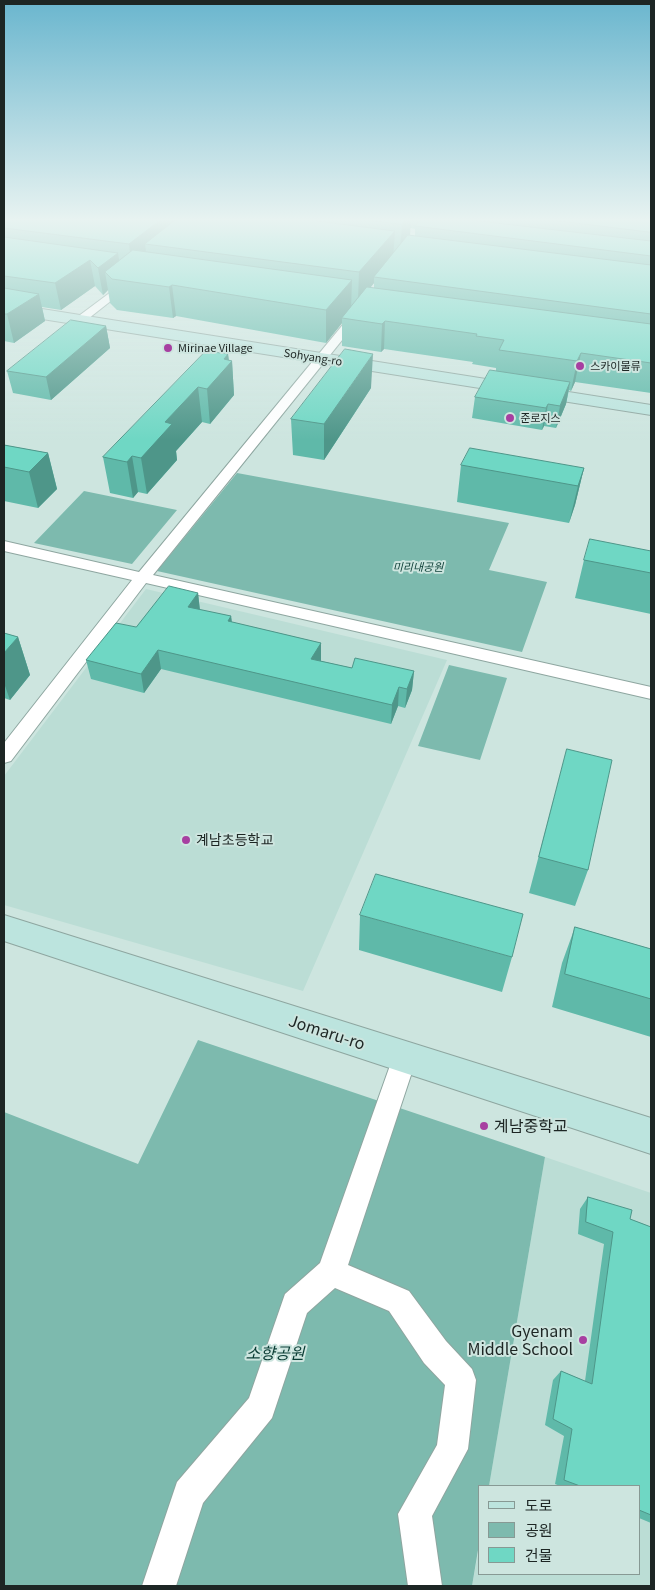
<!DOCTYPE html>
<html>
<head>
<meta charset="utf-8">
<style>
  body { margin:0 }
  #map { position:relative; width:655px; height:1590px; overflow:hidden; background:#cde5df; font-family:Georgia,"Noto Sans KR",serif }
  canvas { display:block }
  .frame { position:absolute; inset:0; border:5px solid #1d2624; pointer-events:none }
  .legend { position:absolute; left:478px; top:1485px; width:162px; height:90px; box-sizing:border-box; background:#cde5df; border:1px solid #879994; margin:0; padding:6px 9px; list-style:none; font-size:15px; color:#1d2624 }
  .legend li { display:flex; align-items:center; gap:10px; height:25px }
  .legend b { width:25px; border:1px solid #879994 }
</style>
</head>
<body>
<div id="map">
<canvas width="655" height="1590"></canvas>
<div class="frame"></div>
<ul class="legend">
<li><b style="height:6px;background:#bce4de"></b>도로</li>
<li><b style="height:14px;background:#7dbaae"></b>공원</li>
<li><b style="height:14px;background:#6fd7c4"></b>건물</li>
</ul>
</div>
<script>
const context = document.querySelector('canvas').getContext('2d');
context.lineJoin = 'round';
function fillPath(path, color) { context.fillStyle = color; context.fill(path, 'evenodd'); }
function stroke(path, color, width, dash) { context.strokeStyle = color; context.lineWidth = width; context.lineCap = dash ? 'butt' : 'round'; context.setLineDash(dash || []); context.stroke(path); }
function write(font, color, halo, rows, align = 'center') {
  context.font = font + ' Georgia,"Noto Sans KR",serif'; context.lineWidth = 4; context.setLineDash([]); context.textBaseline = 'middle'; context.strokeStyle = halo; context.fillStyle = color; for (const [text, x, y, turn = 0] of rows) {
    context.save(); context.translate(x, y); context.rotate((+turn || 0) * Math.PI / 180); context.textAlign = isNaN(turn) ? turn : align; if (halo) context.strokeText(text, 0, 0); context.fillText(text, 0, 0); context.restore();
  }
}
const built = new Path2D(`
  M146 589 447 660 303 991 4 905V776Z
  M545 1157 651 1193V1586H472L479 1548V1574H639V1486H489Z`);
const green = new Path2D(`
  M237 473 509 523 489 570 547 582 522 652 157 571Z
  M84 491 177 510 132 564 34 543Z
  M449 665 507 678 480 760 418 746Z
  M198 1040 545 1157 489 1486H479V1544L472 1586H4V1112L138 1164Z`);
const street = new Path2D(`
  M131 277 136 280 135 282 84 322H76L74 320 76 318Z
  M359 309 363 310 365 312 363 314 153 575 651 687V699L146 583 11 761 4 763V743L132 580 4 551V541L139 572 355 310Z
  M405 1045 414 1049 417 1057 348 1265 409 1291 446 1341 472 1369 476 1380 468 1449 432 1516 442 1586H408L398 1514 437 1445 445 1385 424 1363 389 1311 335 1288 307 1313 272 1418 203 1503 176 1586H142L177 1482 249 1398 285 1294 320 1263 393 1057 396 1049Z`);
const secondary = new Path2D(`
  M4 303 651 405V415L4 313Z
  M4 915 651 1118V1154L4 941Z`);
const wall = new Path2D(`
  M4 218H651V393L575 382 571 391 569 390 566 404 556 428 544 426 542 430 472 418 475 397 496 371V368L472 364 473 362 384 349 381 352 342 346V323L326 343 176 316 173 318 117 310 110 303 108 290 103 295 95 286 61 310 42 307 45 321 14 343 4 341ZM410 228 415 229V236L410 235ZM374 283V288L371 287Z
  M106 326 110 348 51 400 13 393 7 371Z
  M228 354 229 360 232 361 234 395 210 424 202 422 176 451 177 460 147 494 138 492 133 498 110 493 103 457Z
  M371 388 324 460 293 455 291 419Z
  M4 445 48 453 57 489 38 508 4 501Z
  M461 465 584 468 575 505 569 523 457 502Z
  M651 551V614L575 598 584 560Z
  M198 593 200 610 231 616 232 622 321 643V661L352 668 414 671 412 690 405 708 398 706 391 724 161 669 144 693 91 679 86 660 136 627Z
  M4 633 18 637 30 675 10 700 4 698Z
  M567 749 588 870 575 906 529 893Z
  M360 915 512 957 502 992 359 950Z
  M575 927 651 949V1037L552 1007 562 963Z
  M588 1197 630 1219 651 1227V1523L639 1518V1486H560L555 1484 564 1436 545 1425 553 1380 561 1371 585 1381 604 1244 578 1234 580 1209Z`);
const shadedWall = new Path2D(`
  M163 218H180L145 244 147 259 132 270 129 244Z
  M407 218H411L410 237 400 250 402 224Z
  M418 218H426L417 226Z
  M395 231 393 259 374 277V283L358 302 359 272Z
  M118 253 122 279 105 272 108 290 103 295 98 268Z
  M90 260 95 286 61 310 55 283Z
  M352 280 351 311 342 318V323L326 343V310Z
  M172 285 176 316 173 318 169 287Z
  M39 294 45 321 14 343 7 314Z
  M385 321 384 349 381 352 382 324Z
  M106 326 110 348 51 400 46 377Z
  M581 353 575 382 571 391 577 361Z
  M228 354 229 364 232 361 234 395 210 424 207 389 224 359Z
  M373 354 371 388 324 460V424Z
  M570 382 566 404 556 428 560 406Z
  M198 387 202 422 176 451 177 460 147 494 141 458 165 422Z
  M548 404 544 426 542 430 546 408Z
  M48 453 57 489 38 508 29 472Z
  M132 456 138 492 133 498 127 462Z
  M584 468 575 505 569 523 578 486Z
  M198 593 200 612 188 607Z
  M231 616 233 635 228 621Z
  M18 637 30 675 10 700 4 683V653Z
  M321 643V661L311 659Z
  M158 650 161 669 144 693 141 674Z
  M414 671 412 690 405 708 407 689Z
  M399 687 398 706 391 724 392 705Z`);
const building = new Path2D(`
  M4 218H163L129 244 4 228Z
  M178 218H293L395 231 359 272 145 244Z
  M349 218H407L402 224Z
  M423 218H453L651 241V256L415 226Z
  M536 218H651V232Z
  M408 235 651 265V314L374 277Z
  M4 237 118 253 98 268 90 260 55 283 4 276Z
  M133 250 352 280 326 310 172 285 169 287 112 279 105 272Z
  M367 287 651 324V363L581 353 577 361 499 350 504 340 476 336 477 334 385 321 382 324 342 318Z
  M4 288 39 294 7 314H4Z
  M71 320 106 326 46 377 7 371Z
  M345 349 373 354 324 424 291 419Z
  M206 351 228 354 224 359 232 361 207 389 198 387 165 422 172 424 141 458 132 456 127 462 103 457Z
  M490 370 570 382 560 406 548 404 546 408 475 397Z
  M4 445 48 453 29 472 4 467Z
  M470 448 584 468 578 486 461 465Z
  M590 539 651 551V573L584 560Z
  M169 586 198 593 188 607 231 616 228 621 321 643 311 659 352 668 355 658 414 671 407 689 399 687 392 705 158 650 141 674 86 660 116 623 136 627Z
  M4 633 18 637 4 653Z
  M567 749 612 760 588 870 539 857Z
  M376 874 523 914 512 957 360 915Z
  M575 927 651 949V999L565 974Z
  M588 1197 632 1210 630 1219 651 1227V1515L639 1510V1486H580L564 1480 572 1429 553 1419 561 1371 592 1384 613 1232 586 1222Z`);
const markers = [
  [168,348,5,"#a73fa1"],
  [580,366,5,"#a73fa1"],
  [510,418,5,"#a73fa1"],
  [186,840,5,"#a73fa1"],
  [484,1126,5,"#a73fa1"],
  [583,1340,5,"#a73fa1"]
];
const farPoinames = [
  ["Mirinae Village",178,348],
  ["스카이물류",590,366],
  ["준로지스",520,418]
];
const farStreetnames = [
  ["Sohyang-ro",313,357,9]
];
const farParknames = [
  ["미리내공원",418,567]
];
const poiNames = [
  ["계남초등학교",196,840]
];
const nearStreetnames = [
  ["Jomaru-ro",327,1032,18]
];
const nearPoinames = [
  ["계남중학교",494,1126],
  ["Gyenam",573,1331,"right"],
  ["Middle School",573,1349,"right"]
];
const nearParknames = [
  ["소향공원",275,1353]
];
fillPath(built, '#bbddd5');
fillPath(green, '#7dbaae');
stroke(street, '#8ea6a0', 2);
stroke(secondary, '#8ea6a0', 2);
fillPath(street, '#fff');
fillPath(secondary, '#bce4de');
fillPath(wall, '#5fb9a9');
fillPath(shadedWall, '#4e9689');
fillPath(building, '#6fd7c4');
stroke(building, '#4e9689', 1);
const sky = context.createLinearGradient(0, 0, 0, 440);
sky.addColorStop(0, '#6ab6ce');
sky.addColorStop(0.5, '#e8f3f1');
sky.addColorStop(1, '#e8f3f100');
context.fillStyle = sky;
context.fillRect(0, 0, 655, 440);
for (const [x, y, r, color] of markers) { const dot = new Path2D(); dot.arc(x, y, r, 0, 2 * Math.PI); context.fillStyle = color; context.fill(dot); stroke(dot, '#cde5df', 2); }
write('11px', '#1d2624', '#cde5df', farPoinames, 'left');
write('11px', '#1d2624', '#cde5df', farStreetnames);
write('italic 11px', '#0a3c34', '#cde5df', farParknames);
write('14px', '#1d2624', '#cde5df', poiNames, 'left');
write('16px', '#1d2624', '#cde5df', nearStreetnames);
write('16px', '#1d2624', '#cde5df', nearPoinames, 'left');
write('italic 16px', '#0a3c34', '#cde5df', nearParknames);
</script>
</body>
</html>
